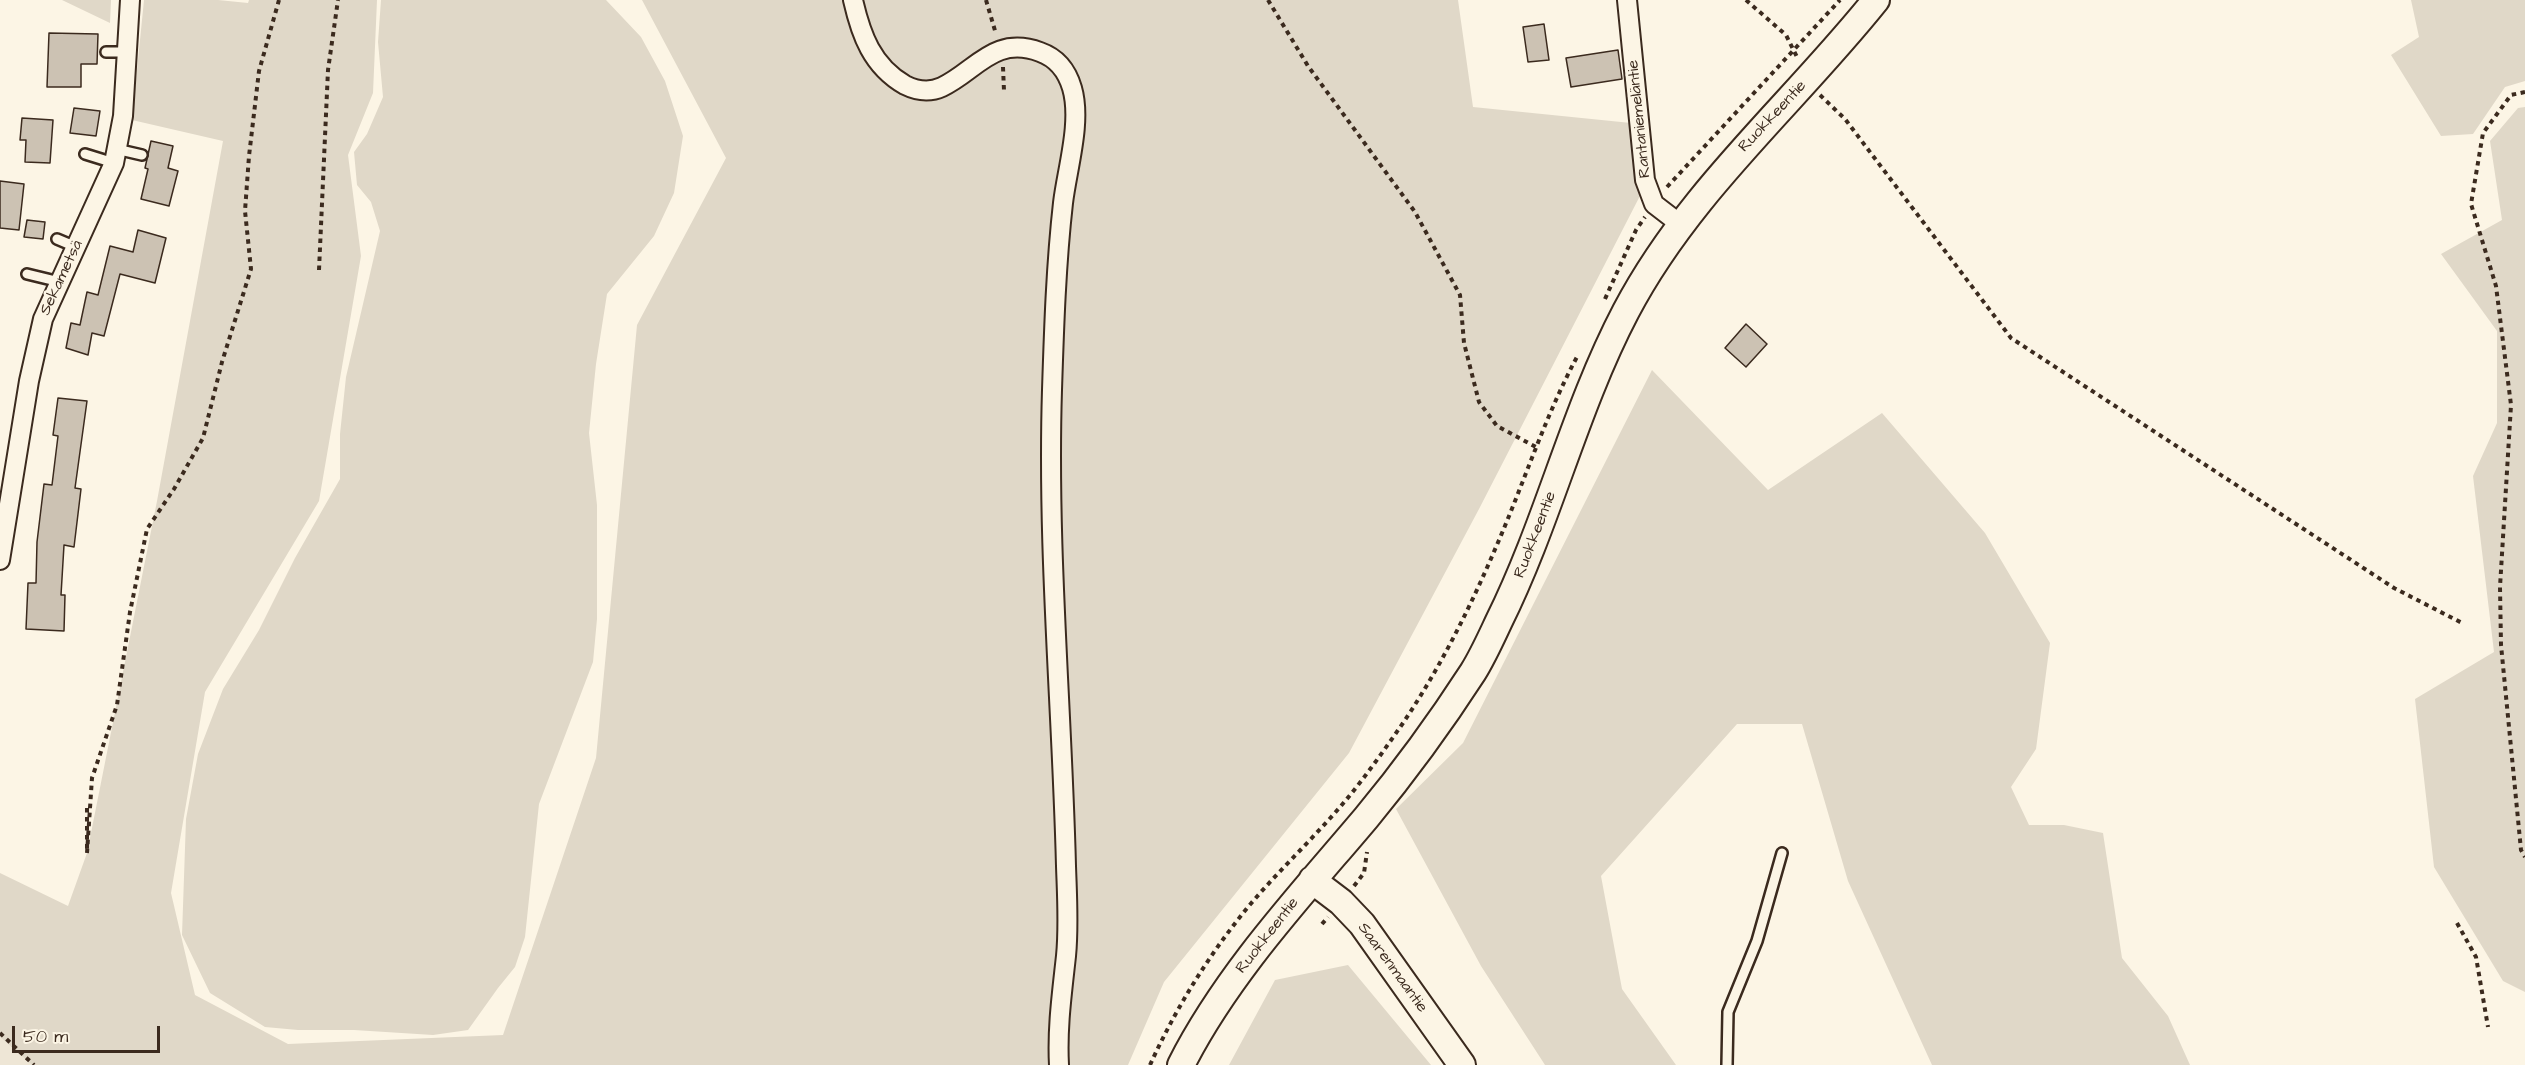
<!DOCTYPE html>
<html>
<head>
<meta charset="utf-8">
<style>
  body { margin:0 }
  #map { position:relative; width:2525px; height:1065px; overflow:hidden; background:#fcf5e5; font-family:"Architects Daughter",sans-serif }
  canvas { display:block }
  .scale { position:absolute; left:12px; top:1026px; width:148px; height:27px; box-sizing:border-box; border:3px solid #3b2a1e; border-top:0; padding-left:8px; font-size:18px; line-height:21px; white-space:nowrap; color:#3b2a1e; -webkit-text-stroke:4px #fcf5e5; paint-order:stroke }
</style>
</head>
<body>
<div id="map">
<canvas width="2525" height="1065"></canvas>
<div class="scale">50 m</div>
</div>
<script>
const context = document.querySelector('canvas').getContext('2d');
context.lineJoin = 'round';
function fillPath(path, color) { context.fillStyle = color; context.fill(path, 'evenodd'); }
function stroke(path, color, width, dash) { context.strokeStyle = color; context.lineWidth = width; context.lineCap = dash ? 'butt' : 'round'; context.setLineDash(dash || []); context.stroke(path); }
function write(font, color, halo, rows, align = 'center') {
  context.font = font + ' "Architects Daughter",sans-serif'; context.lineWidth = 5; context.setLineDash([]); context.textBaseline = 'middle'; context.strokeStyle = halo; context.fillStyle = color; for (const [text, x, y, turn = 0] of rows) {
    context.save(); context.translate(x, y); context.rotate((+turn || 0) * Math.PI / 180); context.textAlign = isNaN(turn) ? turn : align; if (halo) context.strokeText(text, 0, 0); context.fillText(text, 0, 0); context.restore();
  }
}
const built = new Path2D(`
  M0 1037 32 1065H0Z`);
const green = new Path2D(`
  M62 0H111L110 23Z
  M144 0H218L248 3 249 0H377L373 93 348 155 361 256 319 501 205 692 171 893 195 995 288 1044 503 1035 596 758 637 325 726 158 642 0H1458L1473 107 1631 123 1643 190 1479 509 1349 753 1164 982 1128 1065H32L0 1037V873L68 906 87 853 157 501 223 141 132 120Z
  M381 0H606L641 37 665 81 683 136 674 193 654 236 607 294 596 364 589 433 597 505V619L593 662 539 804 525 937 515 967 498 988 468 1030 433 1035 354 1030H298L265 1027 210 993 182 935 186 819 198 754 223 689 259 630 295 558 340 479V434L346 377 380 231 371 202 357 185 354 152 367 134 383 97 378 42Z
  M2411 0H2525V81L2505 87 2473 134 2441 136 2391 55 2419 37Z
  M2525 107V992L2503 981 2434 867 2415 699 2494 652 2473 476 2497 423V331L2441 254 2502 220 2490 141 2518 108Z
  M1652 370 1768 490 1882 413 1985 533 2050 643 2036 749 2011 787 2029 825H2064L2103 833 2122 958 2168 1016 2190 1065H1932L1848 881 1802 724H1737L1601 876 1622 989 1676 1065H1545L1481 966 1396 809 1463 743Z
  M1348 965 1431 1065H1229L1275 980Z`);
const building = new Path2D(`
  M1544 24 1549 60 1528 62 1523 27Z
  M49 33 98 34 97 64H81V87H47Z
  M1618 50 1622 79 1571 87 1566 58Z
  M74 108 100 111 96 136 70 133Z
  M22 118 53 120 50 163 25 162 26 140H20Z
  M151 141 173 146 168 168 178 171 169 206 141 199 148 169 145 168Z
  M0 181 24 184 19 230 0 228Z
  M27 220 45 222 43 239 24 237Z
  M138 230 166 238 155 283 120 274 104 336 92 333 88 355 66 348 71 323 80 325 87 292 98 295 110 246 133 252Z
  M1746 324 1767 344 1746 367 1725 348Z
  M58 398 87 401 75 488 81 489 74 547 64 545 61 595H65L64 631 26 629 28 583H36L37 542 44 484 52 485 58 436 53 435Z`);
const path = new Path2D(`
  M986 0 996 34
  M1268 0 1308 66 1415 212 1460 295 1464 343 1479 402 1497 426 1536 447
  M1746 0 1786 35 1798 59
  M1003 67 1004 91
  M2525 92 2511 95 2483 133 2471 204 2496 286 2511 405 2500 587 2501 645 2521 850 2525 857
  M1820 95 1845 119 2011 338 2394 588 2464 624
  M1667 187 1840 0
  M319 270 328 70 338 0
  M1605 299 1636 230 1645 217
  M87 808V853L92 778 117 705 130 612 147 529 174 489 203 438 222 362 251 269 245 211 249 156 259 71 279 0
  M1354 886 1364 873 1367 852
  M2457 923 2476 957 2488 1027
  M1322 924 1328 917
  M0 1033 34 1065
  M1150 1065C1176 1008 1208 956 1248 907 1279 870 1315 837 1346 800 1366 776 1385 749 1403 723 1440 668 1470 608 1496 547 1524 483 1545 416 1578 355`);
const lane = new Path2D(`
  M106 52H127
  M116 149 142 155
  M85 154 114 163
  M57 239 76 247
  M27 274 60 282
  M1727 1065 1728 1012 1757 941 1782 853`);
const street = new Path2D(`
  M853 0C861 35 872 66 905 85 917 91 929 93 942 87 976 71 994 35 1040 52 1057 58 1067 71 1072 88 1082 122 1067 169 1063 203 1056 265 1054 328 1052 390 1047 549 1062 707 1066 866 1067 896 1069 926 1066 956 1062 993 1057 1028 1059 1065
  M1627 0 1645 180 1654 204 1680 224
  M0 560 29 381 43 319 114 163 123 116 130 0`);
const secondary = new Path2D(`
  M1312 880 1341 902 1362 924 1462 1065
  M1181 1065C1227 974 1301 895 1366 818 1405 771 1440 723 1473 672 1483 656 1491 638 1499 621 1549 520 1574 410 1626 311 1689 191 1793 104 1876 0`);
const streetNames = [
  ["Ruokkeentie",1773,117,-47],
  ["Rantaniemeläntie",1640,119,-96],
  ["Sekametsä",62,278,-65],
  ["Ruokkeentie",1536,535,-69],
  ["Ruokkeentie",1268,936,-52],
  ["Saarenmaantie",1392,968,54]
];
fillPath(built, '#eee6d6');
fillPath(green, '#e0d8c8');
fillPath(building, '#ccc2b3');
stroke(building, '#3b2a1e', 1.5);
stroke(lane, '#3b2a1e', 14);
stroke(street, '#3b2a1e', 22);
stroke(secondary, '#3b2a1e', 30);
stroke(path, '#3b2a1e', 4, [4.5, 4.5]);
stroke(lane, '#fcf5e5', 9);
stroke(street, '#fcf5e5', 18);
stroke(secondary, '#fcf5e5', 26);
write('16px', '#3b2a1e', '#fcf5e5', streetNames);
</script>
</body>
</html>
